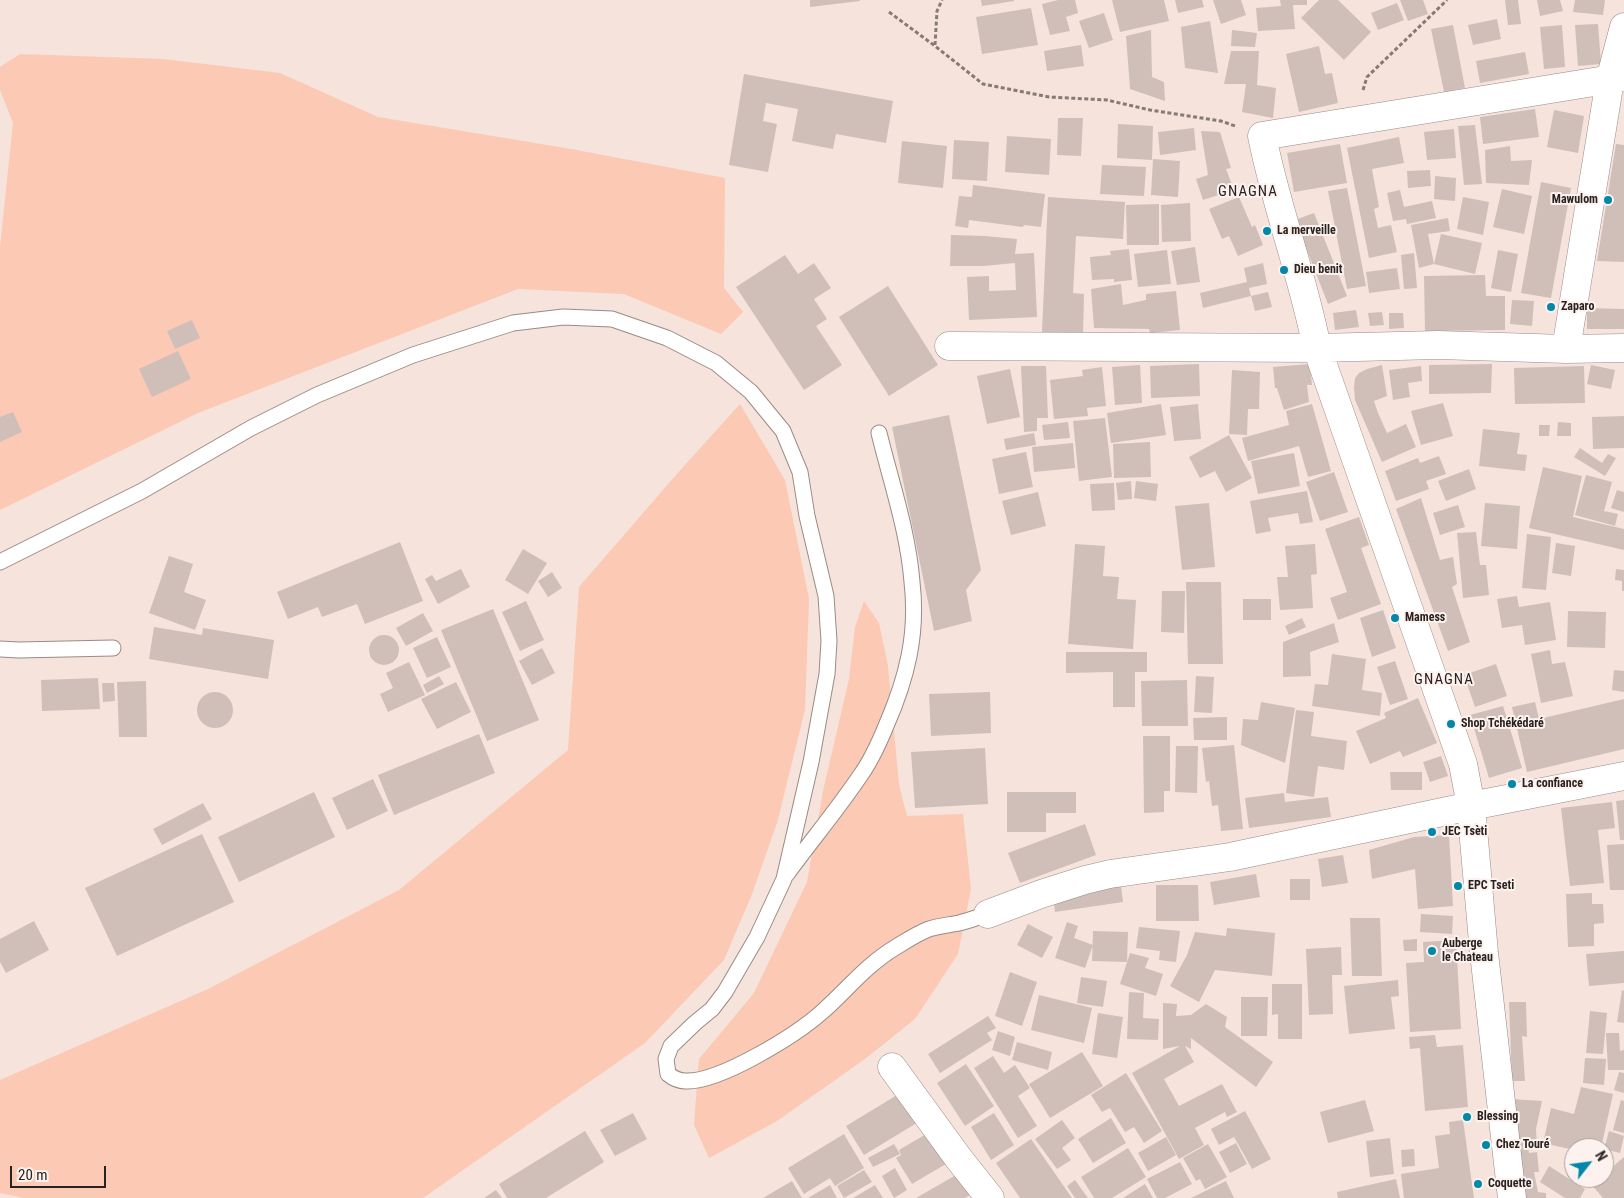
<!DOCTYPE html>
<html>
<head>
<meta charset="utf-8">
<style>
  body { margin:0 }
  #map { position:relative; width:1624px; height:1198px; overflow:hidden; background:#f5e3dc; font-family:"Roboto Condensed",sans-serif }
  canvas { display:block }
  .north { position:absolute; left:1564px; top:1138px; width:50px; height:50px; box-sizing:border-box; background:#fdf2ee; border:1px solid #a89f9c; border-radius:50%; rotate:60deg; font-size:14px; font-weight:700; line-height:20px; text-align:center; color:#282220 }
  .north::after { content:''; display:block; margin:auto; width:18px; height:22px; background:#0188a9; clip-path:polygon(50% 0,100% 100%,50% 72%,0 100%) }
  .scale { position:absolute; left:10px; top:1166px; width:96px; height:22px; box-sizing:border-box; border:2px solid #282220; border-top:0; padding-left:6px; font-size:15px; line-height:18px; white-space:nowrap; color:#282220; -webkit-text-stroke:4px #fdf2ee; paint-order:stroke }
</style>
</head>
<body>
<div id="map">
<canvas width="1624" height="1198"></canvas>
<div class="north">N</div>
<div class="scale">20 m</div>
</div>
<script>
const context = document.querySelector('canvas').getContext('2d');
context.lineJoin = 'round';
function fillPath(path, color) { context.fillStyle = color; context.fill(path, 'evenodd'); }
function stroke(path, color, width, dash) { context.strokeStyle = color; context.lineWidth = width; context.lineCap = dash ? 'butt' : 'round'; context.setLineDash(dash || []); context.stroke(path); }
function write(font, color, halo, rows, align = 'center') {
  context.font = font + ' "Roboto Condensed",sans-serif'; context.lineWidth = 4; context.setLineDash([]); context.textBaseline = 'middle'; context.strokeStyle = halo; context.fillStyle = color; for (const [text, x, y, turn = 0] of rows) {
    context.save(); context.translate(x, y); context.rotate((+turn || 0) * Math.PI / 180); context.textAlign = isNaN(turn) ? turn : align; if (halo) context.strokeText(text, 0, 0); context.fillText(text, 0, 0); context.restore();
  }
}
const green = new Path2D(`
  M20 54 163 59 280 73 378 117 571 149 725 178 724 288 743 312 721 334 624 294 518 289 198 413 0 510V247L13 123 0 90V67Z
  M740 404 785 480 809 599 805 710 777 823 752 894 724 960 645 1043 423 1198H24L0 1193V1080L208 989 399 890 568 750 579 587 675 476Z
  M864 601 879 623 888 666 899 785 907 816 963 814 971 889 958 954 915 1019 865 1059 777 1121 709 1158 694 1125 699 1059 754 993 807 882 823 791 849 679 855 627Z`);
const building = new Path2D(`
  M810 0H860V1L810 7Z
  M981 0H1014V1L982 6Z
  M1058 0H1075L1078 13 1066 17 1070 31 1050 35 1042 4Z
  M1112 0H1164L1169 21 1120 32Z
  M1175 0H1202L1204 7 1178 13Z
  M1213 0H1241L1246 15 1221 24Z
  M1280 0H1307V5H1293L1295 29 1258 31 1256 8 1281 6Z
  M1319 0H1338L1371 32 1344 60 1301 18Z
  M1400 0H1423L1428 14 1408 21Z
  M1505 0H1518L1521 24 1508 25Z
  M1537 0H1560L1563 11 1540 16Z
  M1575 0H1605L1603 15 1573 12Z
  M1397 3 1404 20 1378 30 1371 13Z
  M1031 8 1038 45 982 54 976 17Z
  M1104 13 1113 40 1089 48 1079 21Z
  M1497 19 1501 39 1473 45 1468 25Z
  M1210 21 1218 73 1185 68 1181 27Z
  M1598 24 1601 64 1578 66 1575 25Z
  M1453 25 1465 88 1444 92 1431 29Z
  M1562 25 1565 67 1544 69 1540 27Z
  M1151 30 1152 77 1164 82 1165 101 1130 89 1126 36Z
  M1232 30 1257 33 1255 47 1231 46Z
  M1081 45 1084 66 1047 71 1044 51Z
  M1319 46 1325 74 1332 73 1338 103 1299 112 1286 54Z
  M1231 51H1259L1257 85 1276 88 1273 118 1242 112 1246 84H1224Z
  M1525 52 1529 74 1480 83 1476 61Z
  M744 74 893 101 886 143 836 134 833 149 792 141 798 109 766 103 763 121 777 124 768 172 729 165Z
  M1535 109 1539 137 1483 144 1480 117Z
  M1554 110 1584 116 1578 153 1547 147Z
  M1058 118H1083L1081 156 1057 155Z
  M1118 124 1153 126 1152 160 1117 158Z
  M1475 125 1482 184 1464 185 1458 126Z
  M1194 128 1196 150 1160 155 1158 132Z
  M1454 129 1456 158 1427 160 1424 132Z
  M1201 131 1220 132 1231 168 1226 169 1234 190 1203 200 1196 179 1208 175Z
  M1007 136 1051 139 1049 175 1005 172Z
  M1399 137 1404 163 1372 169 1379 207 1374 209 1378 228 1391 225 1397 252 1369 258 1347 148Z
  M954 140 989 142 987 181 952 179Z
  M902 141 947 146 943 188 898 183Z
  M1340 144 1347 183 1294 192 1287 153Z
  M1616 144 1624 145V262L1597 261Z
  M1510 146 1511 161 1532 160 1529 185 1486 183 1485 150Z
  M1153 159 1180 161 1178 197 1151 195Z
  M1102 165 1146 167 1144 196 1100 194Z
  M1430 170 1431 186 1408 188 1407 171Z
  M1435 176 1456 178 1455 201 1434 199Z
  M1541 182 1571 188 1551 298 1521 293Z
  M973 185 1045 194 1041 227 1024 225 1023 227 969 220 968 228 955 226 959 196 972 197Z
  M1347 188 1366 286 1347 289 1328 191Z
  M1502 189 1532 196 1524 234 1493 227Z
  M1400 190 1404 207 1432 201 1436 218 1407 224 1406 219 1393 221 1387 193Z
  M1048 197 1125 202 1123 239 1076 236 1073 293 1084 294 1083 335 1042 332Z
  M1239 197 1252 227 1255 225 1263 245 1238 256 1229 236 1222 239 1209 209Z
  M1463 197 1489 202 1483 235 1457 229Z
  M1190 203 1191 241 1162 242 1161 205Z
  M1159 204V245H1127L1126 205Z
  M1314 213 1347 296 1328 304 1295 220Z
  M1448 218 1450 231 1428 234 1434 264 1419 268 1411 225Z
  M1441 234 1482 243 1475 274 1434 264Z
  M951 235 985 236 1017 239 1015 254 1034 253 1037 317 969 320 967 277 989 276V291L1016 290 1015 263 984 266H950Z
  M1195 247 1200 282 1177 285 1171 251Z
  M1129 249 1132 280 1114 282V279L1092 280 1090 257 1111 255 1110 251Z
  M1167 250 1171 284 1138 287 1134 254Z
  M1498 250 1518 254 1511 292 1491 288Z
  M1414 253 1417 288 1404 289 1401 255Z
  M785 255 798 274 814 263 831 288 814 299 827 319 816 326 842 365 804 390 736 287Z
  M1263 263 1267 284 1249 288 1251 296 1203 308 1200 293 1247 282 1244 268Z
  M1397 268 1400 289 1369 293 1366 272Z
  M1485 275 1486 296H1505V330L1425 331 1424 276Z
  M1121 284 1123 305 1146 300V294L1176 291 1180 330 1150 333 1149 329 1094 328 1091 289Z
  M888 286 938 365 889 396 839 317Z
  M1268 292 1272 307 1255 311 1251 296Z
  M1512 300 1534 301 1532 326 1510 324Z
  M1587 308 1624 309V329H1587Z
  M1356 310 1359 327 1335 330 1333 313Z
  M1382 312 1384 325 1370 326 1368 313Z
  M1389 313H1403L1404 328 1389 329Z
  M192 320 200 338 175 349 167 331Z
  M178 351 191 379 152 397 139 369Z
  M1199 364 1200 396 1151 398 1150 366Z
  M1310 364 1312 385H1307L1309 402 1284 410 1277 388H1275L1273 367Z
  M1492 364 1491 393 1429 394V365Z
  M1140 365 1142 403 1115 405 1112 367Z
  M1382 365 1387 396 1374 401 1378 413 1387 433 1406 424 1416 447 1382 462 1355 400 1354 387 1355 378 1359 373 1367 369Z
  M1591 365 1615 370 1611 389 1587 384Z
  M1021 366H1046L1048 418H1037V431L1024 432Z
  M1421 366 1422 381 1408 383 1410 397 1393 400 1389 370Z
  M1584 366 1585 403 1515 404 1514 368Z
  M1102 367 1106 406 1087 408 1088 416 1054 419 1050 380 1083 376 1082 370Z
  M1010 369 1020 417 987 424 977 376Z
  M1232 370 1260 372 1259 409H1248L1247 435 1229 434Z
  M1443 403 1453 436 1421 445 1411 411Z
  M1161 404 1166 435 1111 443 1107 413Z
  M1198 404 1201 439 1174 441 1170 407Z
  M1312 404 1331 471 1308 477 1299 446 1248 461 1242 438 1289 425 1286 411Z
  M13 412 22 432 0 442V417Z
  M949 415 981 570 966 590 972 621 934 631 892 427Z
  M1624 416V448L1593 449 1592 417Z
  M1105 418 1112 477 1079 481 1073 421Z
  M1068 422 1070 438 1044 440 1042 425Z
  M1558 422 1571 423V436H1557Z
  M1539 425H1550L1549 436H1539Z
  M1483 429 1520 433 1517 454 1527 455 1525 471 1479 466Z
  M1034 433 1036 445 1006 450 1004 439Z
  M1229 435 1252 478 1226 492 1215 471 1200 478 1189 457Z
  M1150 442 1151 477 1114 478 1113 444Z
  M1073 443 1075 468 1034 472 1032 447Z
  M1580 448 1602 463 1608 454 1616 458 1605 476 1574 457Z
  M1026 452 1033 487 999 494 992 459Z
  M1294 453 1300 486 1258 494 1251 461Z
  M1439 456 1446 474 1426 481 1429 489 1396 501 1385 471 1418 458 1420 463Z
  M1543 467 1582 476 1573 517 1624 529V550L1529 528Z
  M1469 469 1476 489 1446 501 1438 481Z
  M1334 472 1348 512 1320 521 1306 482Z
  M1586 475 1612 482 1604 511 1618 514 1615 526 1575 515Z
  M1131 481 1132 499 1118 500 1116 483Z
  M1136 481 1158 484 1156 501 1134 498Z
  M1114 483 1115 510 1092 511 1090 484Z
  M1617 490 1624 492V512L1611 508Z
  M1307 491 1313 522 1300 524 1298 513 1268 518 1271 531 1256 534 1250 501Z
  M1038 492 1046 526 1011 535 1002 501Z
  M1421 498 1440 560 1453 557 1457 584 1452 587 1470 642 1448 651 1396 509Z
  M1209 503 1215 567 1182 570 1175 506Z
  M1485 503 1520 506 1517 549 1481 546Z
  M1458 505 1465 527 1440 535 1433 513Z
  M1359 517 1369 545 1361 548 1381 604 1338 620 1330 598 1347 592 1325 529Z
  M1476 532 1480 565H1486L1489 595 1463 598 1457 533Z
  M1527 534 1551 537 1546 590 1522 588Z
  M400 542 423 601 365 624 357 604 322 617 318 607 288 619 277 592Z
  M1556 543 1575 546 1571 576 1552 573Z
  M1075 544 1105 546 1103 576 1119 577 1117 599 1136 600 1133 649 1068 644Z
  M1315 544 1317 574 1311 575 1313 608 1280 610 1277 577H1288L1285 546Z
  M523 549 547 563 528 594 505 580Z
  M169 556 193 564 184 592 206 600 195 630 149 613Z
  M461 569 470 587 438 604 425 579 432 575 436 581Z
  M1616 569 1624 570V591H1622V581L1615 580Z
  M552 572 562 588 548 597 538 581Z
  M1186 582H1221L1223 664H1188Z
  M1162 591H1185L1184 633 1161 632Z
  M1517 596 1519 607 1550 602 1556 640 1525 645 1522 625 1502 628 1497 599Z
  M1243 599H1271V620H1243Z
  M526 601 544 640 520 651 502 612Z
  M493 609 539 720 487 741 441 630Z
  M1383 610 1396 648 1372 657 1360 618Z
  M1568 611 1606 612 1605 648 1567 647Z
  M423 613 433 631 406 646 396 628Z
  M1302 618 1306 627 1289 635 1285 626Z
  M1334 623 1339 642 1310 652 1311 676 1283 677V642Z
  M154 627 202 635 203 628 274 640 268 679 149 659Z
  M369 650a15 15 0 1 1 30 0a15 15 0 1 1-30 0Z
  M437 637 451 667 427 678 413 648Z
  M542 648 555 673 532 685 519 661Z
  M1550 650 1552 664 1565 662 1573 696 1541 703 1531 654Z
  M1066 652H1147V672H1135V707H1113V672L1066 673Z
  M1332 654 1366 659 1362 690 1382 693 1380 716 1312 706 1315 684 1328 685Z
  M1395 661 1408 699 1390 705 1377 667Z
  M409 662 425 695 388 712 380 694 393 688 386 673Z
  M1496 664 1507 696 1475 707 1464 675Z
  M1614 670 1624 671V692L1612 690Z
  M439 676 444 684 427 693 423 685Z
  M1196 676 1214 677 1212 713 1194 712Z
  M98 678 100 709 42 711 41 680Z
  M1187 680 1188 726H1142L1141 681Z
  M146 681 147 737H119L117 682Z
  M456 682 471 712 437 729 421 699Z
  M102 683H114L115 701 103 702Z
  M990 692 991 733 931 736 929 694Z
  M197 710a18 18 0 1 1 36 0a18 18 0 1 1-36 0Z
  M1418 698 1437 743 1403 757 1400 751 1370 764 1356 731 1386 718 1384 713Z
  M1624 699V749L1527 772 1512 707 1535 702 1539 719Z
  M1261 702 1295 708 1285 763 1241 745 1243 719 1258 720Z
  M1503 706 1522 768 1489 778 1470 715Z
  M1296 710 1314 712 1311 736 1347 741 1344 770 1318 766 1314 797 1286 793Z
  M1227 717V740H1194L1193 718Z
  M479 734 495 773 394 815 378 775Z
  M1143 736H1170V791H1164V812L1144 813Z
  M1234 745 1243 829 1221 831 1218 805 1212 806 1209 781 1206 782 1202 748Z
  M1176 746H1198L1197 793 1175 792Z
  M985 748 988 804 915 808 911 752Z
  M1441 756 1448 776 1430 782 1423 762Z
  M1390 772H1422V790H1391Z
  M373 779 388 811 347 830 332 798Z
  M314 792 335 837 239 882 218 837Z
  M1007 792H1076V813H1046V832H1007Z
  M1284 793 1285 802 1328 797 1331 817 1249 828 1245 798Z
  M1624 800V840H1620L1616 801Z
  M1612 802 1615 828 1598 830 1604 883 1570 886 1561 808Z
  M203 803 212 819 162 845 153 829Z
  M1085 824 1096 855 1020 883 1008 853Z
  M202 834 234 902 117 956 85 888Z
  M1449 835 1453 906 1418 909 1415 869 1372 879 1369 850 1414 837Z
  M1624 844V890H1610L1607 845Z
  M1343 855 1348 883 1322 887 1318 859Z
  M1256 874 1260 897 1214 905 1210 882Z
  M1290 879H1310V900H1290Z
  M1156 885H1198L1199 921H1156Z
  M1121 886 1123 902 1055 912 1053 895Z
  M1592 893V904H1603L1604 923 1594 924V946L1568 947 1566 894Z
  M1421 914 1453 916 1452 934 1420 932Z
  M1350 918H1380L1382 976H1352Z
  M34 921 49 950 6 973 0 962V939Z
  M1067 922 1078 926 1074 938 1093 945 1085 968 1055 958Z
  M1028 924 1053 937 1042 958 1017 945Z
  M1139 927 1180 931 1176 962 1159 960 1160 951 1136 948Z
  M1227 928 1275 933 1272 976 1215 970 1199 1002 1170 986 1187 955 1195 932 1226 936Z
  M1093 931 1128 932 1127 962 1092 961Z
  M1417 939V951H1404L1403 940Z
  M1456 940 1461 1029 1410 1032 1406 963 1424 962 1423 942Z
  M1341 947 1342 975H1332L1333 1014 1309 1015 1306 949Z
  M1624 951V983L1589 986 1586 954Z
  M1130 953 1149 958 1145 968 1163 974 1156 996 1120 984Z
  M1010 972 1037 982 1022 1026 995 1016Z
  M1081 977 1107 981 1103 1007 1077 1003Z
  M1398 980 1399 996 1391 997 1395 1029 1349 1034 1344 986Z
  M1272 984H1302V1039H1278V1014L1272 1015Z
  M1622 990 1624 991V1023L1617 1022Z
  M1129 992 1144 993 1143 1018 1159 1019 1158 1040 1127 1039Z
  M1039 995 1092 1008 1084 1043 1031 1030Z
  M1241 997H1268L1267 1036H1241Z
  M1509 1002H1526L1527 1037 1522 1036 1525 1081H1512Z
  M1163 1003 1177 1004 1176 1016 1191 1015 1206 1004 1227 1017 1225 1027 1273 1062 1256 1087 1191 1038V1049L1185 1046 1194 1062 1164 1079 1179 1106 1222 1084 1237 1112 1227 1117 1225 1112 1195 1128 1204 1145 1179 1159 1132 1073 1180 1046 1163 1049Z
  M1590 1011 1607 1013 1603 1054 1586 1053Z
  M1098 1013 1123 1017 1117 1058 1092 1054Z
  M988 1016 996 1028 987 1033 992 1040 940 1073 928 1054Z
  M998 1031 1015 1037 1010 1056 992 1050Z
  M1606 1033H1619L1620 1051 1624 1050V1070H1608Z
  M1435 1035 1437 1047 1463 1045 1468 1107 1425 1111 1420 1048 1410 1049 1409 1037Z
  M1017 1042 1052 1052 1048 1070 1012 1060Z
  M1082 1052 1103 1086 1050 1118 1029 1084Z
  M993 1056 1004 1073 1015 1065 1030 1088 1018 1096 1037 1126 1018 1138 974 1068Z
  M1585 1058 1606 1059 1604 1085 1583 1083Z
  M966 1064 994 1106 965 1126 937 1083Z
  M1619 1072 1624 1073V1093L1614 1090Z
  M1126 1073 1162 1131 1144 1143 1134 1127 1125 1132 1110 1108 1102 1112 1091 1095Z
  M1581 1087 1613 1094 1601 1148H1574V1150L1543 1143 1551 1108 1574 1114Z
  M902 1092 920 1121 864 1155 846 1126Z
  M1511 1099 1542 1101 1536 1129 1537 1147H1528L1529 1153 1537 1152 1539 1172H1534L1538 1192 1546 1193V1198H1521Z
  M1365 1100 1374 1131 1328 1143 1320 1112Z
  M1621 1100 1624 1101V1133L1613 1130Z
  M1245 1111 1271 1159 1252 1169 1234 1137 1219 1145 1211 1129Z
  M633 1113 647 1139 615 1156 600 1130Z
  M994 1113 1014 1145 991 1160 971 1127Z
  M1111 1118 1126 1143 1093 1163 1078 1139Z
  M1062 1120 1075 1138 1062 1148 1071 1160 1057 1169 1035 1139Z
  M1463 1120 1474 1198H1404L1401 1174 1439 1168 1435 1136 1450 1134 1449 1122Z
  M585 1131 604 1162 546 1198H507L499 1184Z
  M1609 1131 1624 1136 1620 1153 1604 1149Z
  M928 1133 946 1164 912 1184 896 1158 901 1155 899 1150Z
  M844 1134 864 1168 835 1186 830 1178 804 1194 788 1168Z
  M1166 1137 1176 1155 1148 1171 1138 1153Z
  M1390 1138 1394 1174 1370 1177 1366 1141Z
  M1031 1139 1072 1198H1020L996 1163Z
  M1236 1143 1247 1164 1230 1173 1219 1152Z
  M894 1144 900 1154 873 1167 868 1158Z
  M1208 1144 1227 1177 1205 1189 1200 1179 1196 1181 1183 1158Z
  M1128 1148 1146 1177 1112 1198H1094L1081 1177Z
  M1414 1149 1415 1166 1402 1167 1401 1150Z
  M1624 1157V1198H1603L1591 1184 1599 1178H1604V1174Z
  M1180 1162 1192 1184 1165 1198H1157L1147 1179Z
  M1549 1166 1585 1189 1580 1198H1565L1540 1182Z
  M895 1168 907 1190 894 1198 882 1176Z
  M864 1170 872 1182 844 1198 837 1186Z
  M963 1171 976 1192 965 1198H916Z
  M1396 1179 1400 1198H1338L1337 1192Z
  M1075 1180 1088 1198H1075L1067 1186Z
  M792 1181 802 1198H763Z
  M1226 1181 1234 1198H1191Z
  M1145 1184 1153 1198H1123Z
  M830 1185 837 1198H808Z
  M875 1185 883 1198H853Z
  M496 1190 502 1198H484Z`);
const path = new Path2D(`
  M889 12 935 46 983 84 1049 97 1107 100 1150 110 1221 121 1235 126
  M935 45 937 11 942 0
  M1363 90 1367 77 1447 0`);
const lane = new Path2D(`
  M0 562 142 491 251 428 317 395 413 355 513 323 563 317 612 319 667 338 716 363 751 392 783 431 800 472 807 516 826 596 829 641 827 674 811 762 784 879 757 937 725 992 712 1009 695 1023 671 1046 666 1059 668 1074C673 1078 678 1081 685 1081 719 1083 796 1035 822 1012 847 990 866 965 896 947 906 941 918 933 929 929 938 926 949 925 959 923 968 921 978 917 988 914
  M0 649 19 650 113 648
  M787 874C811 841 837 810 860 776 871 761 879 743 886 726 907 678 918 634 912 582 908 531 891 482 879 433`);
const street = new Path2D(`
  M949 346 1317 348 1438 345 1566 349 1624 348
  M1566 349 1610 80 1624 27
  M988 914 1041 894 1085 880 1110 874 1230 857 1471 806 1624 776
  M892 1067 959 1159 990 1198
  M1512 1198 1484 953 1471 806 1463 764 1317 348C1303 276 1276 207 1262 136L1624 77`);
const markers = [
  [1608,200,5,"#0188a9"],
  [1267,231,5,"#0188a9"],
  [1284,270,5,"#0188a9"],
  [1551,307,5,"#0188a9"],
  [1395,618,5,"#0188a9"],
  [1451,724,5,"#0188a9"],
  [1512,784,5,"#0188a9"],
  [1432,832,5,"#0188a9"],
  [1458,886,5,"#0188a9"],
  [1432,951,5,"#0188a9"],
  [1467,1117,5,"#0188a9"],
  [1486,1145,5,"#0188a9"],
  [1478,1184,5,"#0188a9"]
];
const poiNames = [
  ["Mawulom",1598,200,"right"],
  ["La merveille",1277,231],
  ["Dieu benit",1294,270],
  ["Zaparo",1561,307],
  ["Mamess",1405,618],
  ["Shop Tchékédaré",1461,724],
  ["La confiance",1522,784],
  ["JEC Tsèti",1442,832],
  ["EPC Tseti",1468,886],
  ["Auberge",1442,944],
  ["le Chateau",1442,958],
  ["Blessing",1477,1117],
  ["Chez Touré",1496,1145],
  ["Coquette",1488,1184]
];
const quarterNames = [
  ["GNAGNA",1248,192],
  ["GNAGNA",1444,680]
];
fillPath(green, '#fbc9b4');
fillPath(building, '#d0bfb9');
stroke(lane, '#9b8b85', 17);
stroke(street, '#9b8b85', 29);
stroke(path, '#857a75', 3, [4, 2.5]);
stroke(lane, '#fff', 15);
stroke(street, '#fff', 28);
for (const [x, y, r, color] of markers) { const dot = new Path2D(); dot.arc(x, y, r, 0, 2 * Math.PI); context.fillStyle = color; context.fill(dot); stroke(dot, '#fdf2ee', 2); }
write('bold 12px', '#282220', '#fdf2ee', poiNames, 'left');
context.letterSpacing = '1px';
write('15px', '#282220', '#fdf2ee', quarterNames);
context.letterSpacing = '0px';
</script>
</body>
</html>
